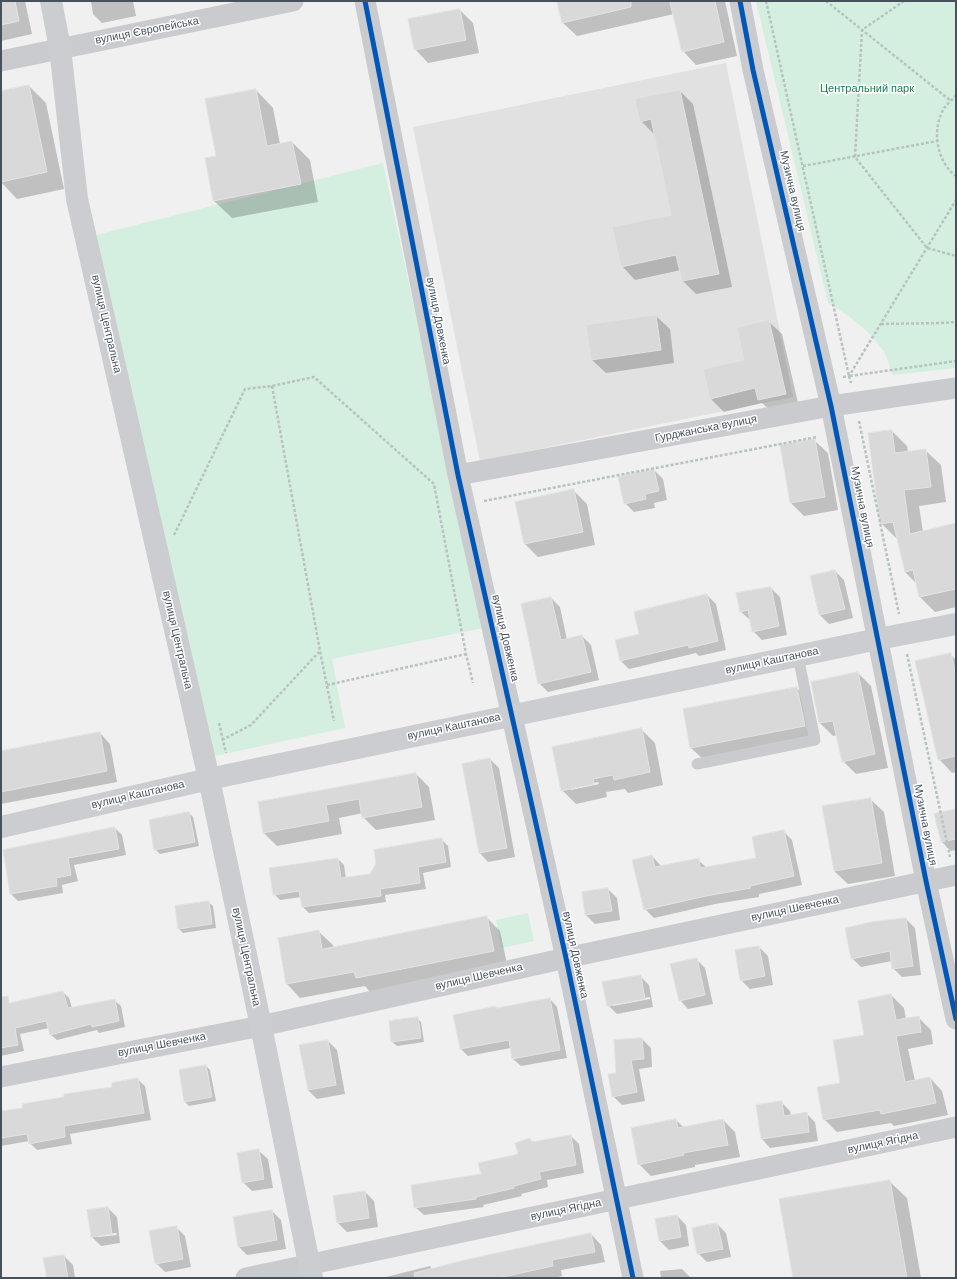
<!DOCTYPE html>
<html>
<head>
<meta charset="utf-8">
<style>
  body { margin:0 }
  #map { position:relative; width:957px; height:1279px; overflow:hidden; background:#f0f0f0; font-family:"DM Sans",sans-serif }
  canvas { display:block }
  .frame { position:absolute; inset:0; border:2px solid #47515c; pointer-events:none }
</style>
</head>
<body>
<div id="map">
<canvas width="957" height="1279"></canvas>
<div class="frame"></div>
</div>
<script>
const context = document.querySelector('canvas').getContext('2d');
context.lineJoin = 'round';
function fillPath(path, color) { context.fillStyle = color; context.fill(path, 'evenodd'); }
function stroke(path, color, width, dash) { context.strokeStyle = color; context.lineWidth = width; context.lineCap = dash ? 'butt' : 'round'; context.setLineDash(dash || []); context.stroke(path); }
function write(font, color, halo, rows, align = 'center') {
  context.font = font + ' "DM Sans",sans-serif'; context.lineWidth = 3; context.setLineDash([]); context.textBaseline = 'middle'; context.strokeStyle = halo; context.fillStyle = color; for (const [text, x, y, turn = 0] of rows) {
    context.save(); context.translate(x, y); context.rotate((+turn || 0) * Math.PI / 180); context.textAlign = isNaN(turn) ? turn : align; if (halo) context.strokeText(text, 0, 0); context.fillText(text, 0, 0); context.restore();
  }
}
const education = new Path2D(`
  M726 63 793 397 480 461 413 127Z`);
const green = new Path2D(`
  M756 1H956V368L893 375C890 368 888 359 884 352 870 331 849 315 828 303Z
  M383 163 483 628 332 659 345 728 210 757 96 235Z
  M528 913 534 941 501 948 496 920Z`);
const shadow = new Path2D(`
  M1 1H25L32 34 1 41Z
  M91 1H133L136 16 102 23 93 14Z
  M558 1H725L737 56 696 65 683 51 674 14 577 36 563 23Z
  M460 10 473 23 479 53 428 63 415 49Z
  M29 86 46 103 64 189 17 199 1 182V92Z
  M256 90 273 108 280 144 292 142 310 160 318 202 232 218 214 201 217 157Z
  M680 91 693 104 732 287 696 294 683 281 681 270 635 280 622 266 673 215 655 134H654L641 121Z
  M656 316 670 329 674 363 606 373 592 360Z
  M768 321 782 334 799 407 773 413 762 403 724 412 711 399 745 360Z
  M892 431 907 446 908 452 925 450 941 465 946 502 919 506 923 532 956 524V607L935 612 920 597 916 583 905 572 898 539H897L881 523Z
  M814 440 828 453 838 510 804 516 791 503Z
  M654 470 663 479 667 500 654 503 655 508 634 512 625 503Z
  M573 490 587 504 595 545 538 557 525 544 516 503Z
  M835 571 844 580 853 618 829 624 820 615 811 577Z
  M771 588 780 597 787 635 762 640 753 631 751 620H750L741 612Z
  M707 595 716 604 726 650 699 656 696 653 629 669 620 660 640 635Z
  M551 598 560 607 567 640 582 636 591 645 599 680 548 692 539 683Z
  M951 655 956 660V772L952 773 939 759Z
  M858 673 871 686 888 768 856 774 843 761 838 735 833 736 820 723Z
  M797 688 810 702 818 739 705 761 691 748 684 710Z
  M641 729 655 743 663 785 628 793 625 789 606 792 607 797 576 804 562 790ZM598 782 599 784 571 790V788Z
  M100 733 110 744 117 782 1 804V752Z
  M490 759 499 768 515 857 488 862 480 853Z
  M416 774 429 787 435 820 376 830 363 817V813L339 818 342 834 277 846 264 833 259 803Z
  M870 799 884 812 895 876 848 884 834 871Z
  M956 810V850L951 851 942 842 936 815Z
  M189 813 193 817 199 846 160 854 155 849Z
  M115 828 122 835 126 855 74 865 78 881 62 885 63 893 18 901 11 894 4 851Z
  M783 831 792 840 802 885 759 894V897L715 904 654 918 645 909 652 856 661 866 698 860 706 867 758 858Z
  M442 840 448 846 451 867 423 873 426 889 385 895 386 902 309 913 303 907 301 897 280 900 274 894 338 859 344 865 346 879 371 875Z
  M608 889 617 898 620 920 595 924 586 915 583 893Z
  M208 902 213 906 216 928 183 933 179 929Z
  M486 917 500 931 507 964 370 992 365 986 300 998 287 984 319 932 333 945V948Z
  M906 919 915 928 921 975 902 977 893 968 892 961 861 967 852 958Z
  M759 947 768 956 773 985 750 989 741 980Z
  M696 959 705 968 713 1004 688 1009 680 1000Z
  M640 976 649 985 653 1007 617 1014 608 1005ZM650 997V999L613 1006V1004Z
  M63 992 69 998 72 1008 114 1000 121 1006 125 1027 99 1033 97 1030 57 1040 50 1034 49 1028 20 1034 24 1051 1 1056V1006Z
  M891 995 904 1008 906 1019 918 1017 931 1030 933 1044 908 1049 915 1081 930 1078 942 1091 948 1115 894 1126 891 1123 837 1132 824 1119 841 1084Z
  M550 999 557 1007 567 1058 521 1066 513 1059 511 1048 468 1056 461 1049 496 1007 498 1009Z
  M417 1018 421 1022 424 1042 397 1046 392 1042Z
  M642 1039 651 1048 652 1067 639 1069 645 1101 622 1105 613 1096 617 1074Z
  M328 1041 337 1050 345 1094 317 1099 308 1090 301 1046Z
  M206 1066 210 1070 216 1101 189 1106 185 1102 180 1071Z
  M137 1079 145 1086 151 1120 70 1134 72 1144 37 1150 30 1143 29 1141 1 1146V1113L24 1109 65 1098 113 1087Z
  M781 1102 790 1111 791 1116 806 1113 815 1122 818 1141 770 1148 762 1139Z
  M676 1120 684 1128 723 1120 735 1132 740 1157 695 1165V1167L651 1176 639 1164Z
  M571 1136 579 1144 584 1173 547 1180 548 1187 521 1194 522 1196 483 1205 484 1207 424 1215 415 1207 482 1175 519 1155 530 1140 533 1142Z
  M259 1151 268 1159 273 1188 252 1191 243 1182Z
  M889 1181 907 1198 921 1278H794Z
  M365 1192 374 1201 378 1227 347 1232 338 1223Z
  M108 1208 117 1217 120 1243 101 1246 92 1237ZM116 1233 117 1235 98 1237V1235Z
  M272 1211 281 1220 286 1249 247 1255 238 1246Z
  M677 1216 686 1225 689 1246 669 1250 660 1241Z
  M717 1224 726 1233 731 1257 707 1262 698 1253Z
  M176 1227 185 1236 191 1267 165 1272 156 1263Z
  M591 1234 601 1245 605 1262 561 1270 562 1276 554 1278H382L430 1266 432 1269Z
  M64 1256 73 1265 75 1278H48Z
  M682 1269 691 1278H661L660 1271Z`);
const building = new Path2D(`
  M1 1H15L19 21 1 25Z
  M557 1H631V7L562 23Z
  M670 1H715L724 42 682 52Z
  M460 9 466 40 414 50 408 19Z
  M29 85 47 172 1 182V91Z
  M256 89 267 146 292 141 301 184 213 201 205 158 216 156 205 99Z
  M680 90 719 274 682 281 676 255 621 267 612 227 671 215 651 119 640 122 635 99Z
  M656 315 661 350 591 360 586 325Z
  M769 320 786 394 758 400 755 388 710 399 703 369 744 360 737 328Z
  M892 430 895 453 926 449 931 487 904 490 910 534 956 523V589L919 597 913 570 905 572 893 522 880 524 871 457 868 433Z
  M815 439 825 497 790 503 780 445Z
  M654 469 659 491 645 494 646 499 624 504 618 477Z
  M574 489 583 532 524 544 515 502Z
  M835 570 845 609 819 615 810 576Z
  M771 587 779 626 752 632 748 610 740 612 736 593Z
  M707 594 718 641 689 648 688 645 620 661 615 640 639 634 634 612Z
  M551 597 561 640 582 635 591 672 538 684 521 604Z
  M951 653 956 675V756L938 760 915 661Z
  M858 672 875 754 842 762 833 721 819 723 811 682Z
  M797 687 805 726 690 748 683 709Z
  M642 728 650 772 614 780 613 775 593 779 594 784 561 791 552 747Z
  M100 732 107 771 1 792V751Z
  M490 758 507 848 479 853 462 764Z
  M416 773 422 807 362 818 359 799 326 805 329 821 263 833 258 802Z
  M871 798 882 863 834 871 822 806Z
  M956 809V839L941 842 934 814Z
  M189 812 195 842 154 850 149 820Z
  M115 827 119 849 68 858 71 875 56 878 57 886 10 894 3 850Z
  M784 830 794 876 750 886 751 888 706 896 644 910 632 860 652 855 655 867 699 858 700 868 756 858 752 837Z
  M442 838 446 862 418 867 420 883 380 889 381 896 302 907 299 891 273 895 269 868 338 858 341 878 370 874 376 864 374 850Z
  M608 888 612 911 585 915 582 892Z
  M209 901 212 924 178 929 175 906Z
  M487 916 494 951 356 978 354 972 286 984 278 938 319 930 322 949Z
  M906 918 913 966 892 969 890 951 851 959 845 928 871 922Z
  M759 946 765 976 740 981 735 950Z
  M697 958 705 995 679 1001 670 964Z
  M641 975 645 999 607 1006 602 982Z
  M63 991 68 1008 115 999 119 1021 92 1027 91 1024 50 1035 46 1021 15 1028 18 1045 1 1048V997L8 996 9 1003Z
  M891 994 896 1020 919 1016 921 1032 896 1036 905 1082 930 1077 936 1103 881 1114 880 1110 823 1120 817 1087 840 1083 833 1040 864 1035 858 1001Z
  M550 998 560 1050 512 1059 509 1040 460 1049 453 1015 496 1006V1008Z
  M418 1017 421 1038 391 1042 389 1021Z
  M642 1038 644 1059 631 1060 637 1092 612 1097 608 1074 616 1073 614 1040Z
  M328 1040 336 1085 308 1090 299 1045Z
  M206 1065 212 1097 184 1102 179 1070Z
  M138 1078 144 1113 64 1126 65 1137 29 1144 27 1134 1 1138V1111L23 1108 22 1104 64 1097V1094L112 1087V1083Z
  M782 1101 784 1116 807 1112 809 1132 761 1139 756 1105Z
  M676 1119 678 1128 723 1119 728 1145 683 1153 684 1155 638 1165 631 1128Z
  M571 1135 576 1165 539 1172 541 1179 514 1186V1188L476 1197V1199L414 1208 411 1185 481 1174 478 1163 518 1154 515 1143 530 1138 531 1142Z
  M259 1149 264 1179 242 1183 237 1153Z
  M890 1180 907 1278H793L779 1199Z
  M365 1191 369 1218 337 1223 333 1196Z
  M108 1207 112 1234 91 1237 87 1210Z
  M272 1210 277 1240 238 1247 233 1217Z
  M677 1215 681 1237 659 1241 655 1219Z
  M717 1223 723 1249 697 1254 692 1228Z
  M177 1226 183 1259 155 1264 149 1231Z
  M591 1233 595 1252 552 1260 553 1266 498 1278H415L414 1273 469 1259Z
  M64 1255 68 1278H47L43 1258Z`);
const path = new Path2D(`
  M766 1 849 376 956 361
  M826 1 951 101
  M904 1 862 30 855 157 927 248 956 256
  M956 95C953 99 948 103 945 107 931 127 936 162 956 176
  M803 166 937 141
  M881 324 942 323 956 322
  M849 376 851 383
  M843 377 849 376 956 200
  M272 386 320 651 334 721
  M859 421 899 614
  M484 501 817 437
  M174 535 245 389 272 386 314 377 434 484 466 654 473 683
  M907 654 950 857
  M327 685 466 654
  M219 723 226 753
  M222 740 251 725 319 652`);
const lane = new Path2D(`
  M697 764 815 740 798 656`);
const street = new Path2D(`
  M365 1 458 475 566 958 633 1278
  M740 1 753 70 831 406 926 881 956 1019
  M1 61 293 1
  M458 475 831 406 956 388
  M1 1077 261 1026 566 958 956 875
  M246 1278 956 1127`);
const secondary = new Path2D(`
  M51 1 60 48 77 199 209 779 261 1026 312 1278
  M1 827 209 779 878 639 956 624`);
const cycleway = new Path2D(`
  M365 1 458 475 566 958 633 1278
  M740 1 753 70 831 406 926 881 956 1019`);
const streetNames = [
  ["вулиця Європейська",147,31,-11],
  ["Музична вулиця",792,191,77],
  ["вулиця Довженка",438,321,79],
  ["вулиця Центральна",106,324,77],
  ["Гурджанська вулиця",706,429,-11],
  ["Музична вулиця",862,507,79],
  ["вулиця Довженка",505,638,77],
  ["вулиця Центральна",177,640,77],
  ["вулиця Каштанова",772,661,-12],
  ["вулиця Каштанова",454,727,-12],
  ["вулиця Каштанова",138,795,-13],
  ["Музична вулиця",925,825,79],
  ["вулиця Шевченка",795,909,-12],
  ["вулиця Довженка",575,955,78],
  ["вулиця Центральна",246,957,78],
  ["вулиця Шевченка",479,977,-13],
  ["вулиця Шевченка",162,1045,-11],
  ["вулиця Ягідна",883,1143,-12],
  ["вулиця Ягідна",566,1210,-12]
];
const parkNames = [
  ["Центральний парк",867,89]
];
fillPath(education, '#e2e1e2');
fillPath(green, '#d4efe0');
fillPath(shadow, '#0003');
fillPath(building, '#d9d9da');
stroke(building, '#e1e2e3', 1);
stroke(path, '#b7c3c0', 2.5, [3, 2]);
stroke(lane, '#cacbce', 11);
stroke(street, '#cacbce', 21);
stroke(secondary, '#cbcdd1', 22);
stroke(cycleway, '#0057b8', 5);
write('11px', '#47515c', '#fff', streetNames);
write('11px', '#177e51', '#fff', parkNames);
</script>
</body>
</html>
